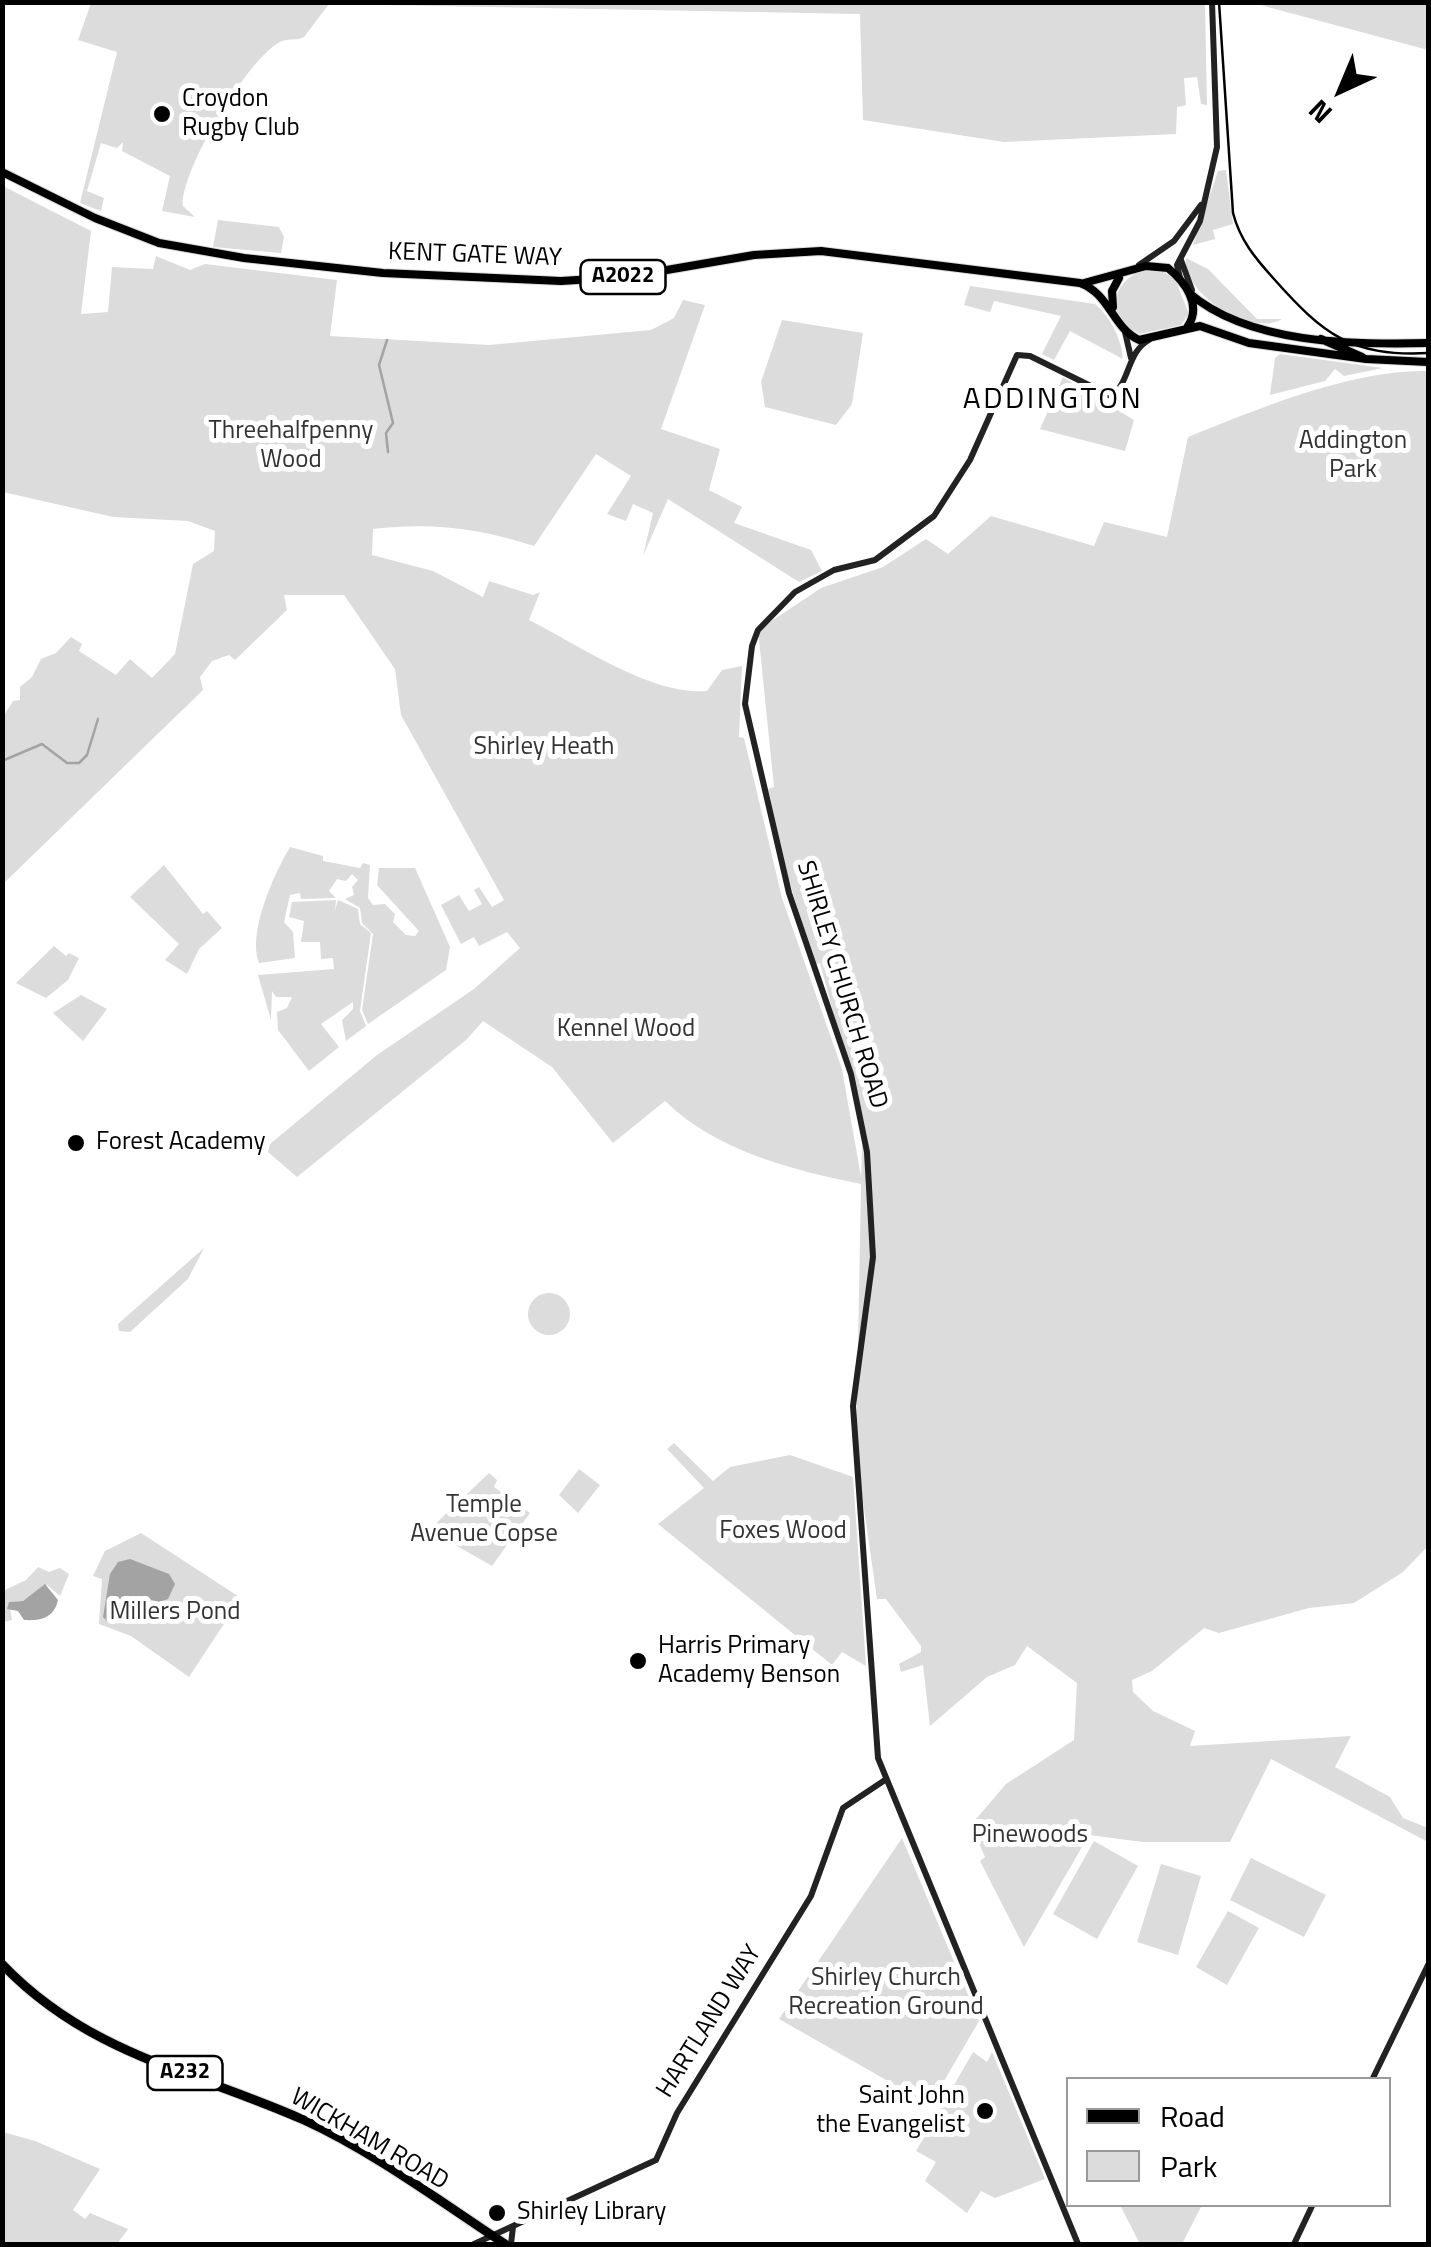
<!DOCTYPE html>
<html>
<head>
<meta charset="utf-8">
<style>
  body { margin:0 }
  #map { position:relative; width:1431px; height:2247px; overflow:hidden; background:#fff; font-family:"Titillium Web",sans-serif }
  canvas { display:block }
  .frame { position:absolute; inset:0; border:5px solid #000; pointer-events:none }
  .legend { position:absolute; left:1066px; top:2077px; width:325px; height:130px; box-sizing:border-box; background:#fff; border:2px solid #999; margin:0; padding:12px 18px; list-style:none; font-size:30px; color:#000 }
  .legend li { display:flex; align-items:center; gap:20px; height:50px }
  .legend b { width:50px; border:2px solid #999 }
  .north { position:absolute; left:1291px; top:40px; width:100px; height:100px; -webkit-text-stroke:8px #fff; paint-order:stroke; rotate:224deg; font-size:28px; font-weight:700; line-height:40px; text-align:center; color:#000 }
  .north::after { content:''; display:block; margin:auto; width:35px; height:45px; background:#000; clip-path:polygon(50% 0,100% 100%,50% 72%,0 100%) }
</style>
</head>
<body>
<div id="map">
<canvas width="1431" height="2247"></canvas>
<div class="frame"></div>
<ul class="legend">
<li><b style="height:12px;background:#000"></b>Road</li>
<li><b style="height:28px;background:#dcdcdc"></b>Park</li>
</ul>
<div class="north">N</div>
</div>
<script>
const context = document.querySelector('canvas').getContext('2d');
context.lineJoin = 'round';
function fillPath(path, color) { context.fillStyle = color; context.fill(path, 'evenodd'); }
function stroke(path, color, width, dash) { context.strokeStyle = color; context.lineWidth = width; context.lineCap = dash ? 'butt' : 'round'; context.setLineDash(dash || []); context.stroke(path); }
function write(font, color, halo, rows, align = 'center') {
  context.font = font + ' "Titillium Web",sans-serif'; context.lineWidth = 10; context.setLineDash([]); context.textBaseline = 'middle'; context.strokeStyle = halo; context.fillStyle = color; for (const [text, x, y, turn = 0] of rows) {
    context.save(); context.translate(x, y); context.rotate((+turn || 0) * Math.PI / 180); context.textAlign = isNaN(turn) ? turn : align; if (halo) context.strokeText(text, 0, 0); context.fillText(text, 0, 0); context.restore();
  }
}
const green = new Path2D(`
  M91 3H1205L1207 105 1201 104 1197 77 1184 78 1186 105 1177 107 1176 134 1004 142 863 120 860 14 329 4 304 37C296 41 290 38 282 41 250 54 179 173 183 206L195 217 162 211 170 176 122 151 123 142 117 148 101 143 87 191 104 198 101 211 80 203 117 52 78 40Z
  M1253 3H1428V50Z
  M1226 170 1233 224 1213 230 1215 239 1193 245 1218 171Z
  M3 186 91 231 81 314 108 312 112 267 153 269 156 256 190 270 205 264 337 280 330 336 489 345 651 330 674 318 683 300 705 305 661 429 720 449 709 490 742 507 734 523 811 550 822 571 799 582 668 499 643 556 653 513 633 504 626 521 607 514 631 476 596 454 534 546C479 528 430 522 373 529L372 555 433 571 483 597 489 581 533 595 540 592 529 620C577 644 652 696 707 691L722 670 742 666 739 737 744 738 782 898 842 1069 861 1177 863 1126 820 963 815 965 789 880 768 789 774 787 758 630 821 588 883 567 926 539 948 554 991 516 1094 546 1104 522 1167 537 1188 437C1257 409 1353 369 1428 371V1546L1403 1572 1354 1603 1309 1608 1219 1633 1204 1628 1152 1671 1132 1680 1133 1692 1153 1711 1195 1731 1190 1746 1351 1736 1335 1767 1390 1797 1403 1818 1428 1828V1842L1271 1759 1230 1842H1143L1089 1835 1024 1947 980 1861 985 1857 971 1825 1006 1784 1074 1740 1077 1683 1027 1646 1015 1665 987 1677 930 1726 923 1665 901 1672 899 1664 921 1652V1646L886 1599H877L856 1453 861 1184C792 1170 716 1151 665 1101L613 1143 552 1067 483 1021 466 1040 297 1177 268 1152 270 1144 377 1055 474 989 520 948 507 932 479 946 474 937 461 944 441 905 459 895 469 911 482 904 474 890 479 887 492 907 504 900 401 715 395 669 344 595H284L287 610 235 660 229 655 212 661 200 677 203 690 3 884V717L13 701 20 700V687L32 677 41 659 56 653 71 637 82 644 79 651 116 675 130 659 152 678 175 654 193 564 214 551 215 531 188 521 113 517 3 492Z
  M218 220 279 227 284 237 281 253 213 247Z
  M1186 258 1208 269 1257 319H1282C1254 337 1183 297 1186 258Z
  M1155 267 1175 279 1189 314 1181 325 1140 334C1099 314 1114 274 1155 267Z
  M970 286 1095 304C1110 316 1122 340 1123 359L1070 331 1054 360 1042 354 1061 316 994 301 990 312 964 305Z
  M782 320 863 333 852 404 836 425 765 407 761 382Z
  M1280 354 1383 368 1344 376 1335 369 1325 381 1270 395 1275 358Z
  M1063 377 1134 420 1125 451 1040 429Z
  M290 847 323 856V861L360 868 363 863 370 865 368 898 373 905 385 904 395 914 393 922 406 935 415 936 419 931 377 885 379 868H415L450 947 446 970 368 1024 362 1010 373 934 362 923 360 908 345 899 354 895 352 887 358 880 352 874 346 881 337 879 329 891 336 898 301 899 300 893 290 895 284 922 293 932 295 958 259 963C247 933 274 874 290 847Z
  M164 865 203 914 207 911 222 928 199 949 187 974 165 960 179 944 130 897Z
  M336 900 335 910 338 900 358 909 360 924 371 933 360 1011 366 1026 346 1041 342 1020 353 1009V1002L321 1024 339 1047 309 1071 278 1030 277 1012 287 1008 292 997H276L272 991 271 1020 258 975 334 969 333 958 321 959 320 942H301L304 921 289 917 292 902Z
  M54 946 66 956 69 953 79 958 68 980 46 998 16 983Z
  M81 995 107 1009 83 1041 53 1013Z
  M204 1248 188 1279 130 1332 119 1331 118 1324Z
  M528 1314a21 21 0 1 1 42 0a21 21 0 1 1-42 0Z
  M674 1443 713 1481 730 1467 790 1455 853 1477 866 1666 842 1652 832 1665 658 1524 704 1488 667 1449Z
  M579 1469 600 1485 578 1513 559 1495Z
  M489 1473 497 1480 494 1487 530 1513 492 1566 429 1530Z
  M141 1533 241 1598 189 1677 131 1636 99 1624 102 1579 93 1576 105 1551Z
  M38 1567 49 1572 60 1568 69 1574 60 1596 47 1585 23 1601 9 1602 12 1620 3 1622V1591L26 1580Z
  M902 1838 979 2021 930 2105 779 2019Z
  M1094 1841 1138 1866 1097 1939 1053 1914Z
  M1251 1858 1326 1895 1304 1937 1230 1900Z
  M1161 1864 1201 1876 1178 1955 1137 1942Z
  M1228 1911 1259 1928 1227 1985 1196 1967Z
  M973 2052 987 2062 992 2052 1045 2179 995 2198 981 2191 967 2213 925 2181 936 2162 916 2151Z
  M3 2132 35 2141 100 2169 73 2210 85 2219 90 2213 128 2229 117 2244H3Z
  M1120 2205H1202L1182 2244H1140Z`);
const water = new Path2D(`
  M130 1559 169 1574 175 1584 168 1599 159 1602 145 1598 109 1623 103 1617 110 1574 118 1562Z
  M45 1584 58 1600C54 1618 41 1621 24 1620L18 1611 7 1609 9 1602 23 1601Z`);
const stream = new Path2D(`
  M387 340 379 365 393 423 386 433 388 452
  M2 761 42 744 67 763H79L87 755 98 719`);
const secondary = new Path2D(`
  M1181 260 1192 290
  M1139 265 1174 241 1201 205
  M1180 278 1177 265 1200 221 1217 147 1212 2
  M1125 332 1131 358
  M1372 2080 1428 1965
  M474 2244 656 2160 677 2113 811 1896 843 1808 885 1780
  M511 2244 513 2227
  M1078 2244 878 1758 853 1406 873 1257 867 1152 851 1074 789 893 745 704 752 646 758 630 795 592 834 570 875 560 934 516 970 460 1017 355 1030 356 1111 396C1131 382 1126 353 1149 340
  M1294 2244 1313 2204`);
const primary = new Path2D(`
  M2 172 95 218 159 243 244 258 383 273 561 281 626 277 754 255 821 251 1080 283C1110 294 1112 327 1139 340L1200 326 1249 343 1366 359 1428 362
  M1084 283 1146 266 1168 268C1185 282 1202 305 1188 326
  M1189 293C1249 344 1352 345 1428 343
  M1113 307 1112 291 1119 278
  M1321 339 1362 357`);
const highway = new Path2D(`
  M2 1964C89 2055 194 2071 304 2120 374 2152 441 2202 505 2244`);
const tram = new Path2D(`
  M1219 2 1233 213C1240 240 1255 258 1274 279 1323 334 1351 357 1428 353`);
const markers = [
  [162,114,10,"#000"],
  [76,1143,10,"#000"],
  [638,1661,10,"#000"],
  [985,2111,10,"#000"],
  [497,2213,10,"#000"]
];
const shields = [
  [623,277,85],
  [185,2073,75]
];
const shieldNames = [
  ["A2022",623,277],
  ["A232",185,2073]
];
const poiNames = [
  ["Croydon",182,100],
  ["Rugby Club",182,129],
  ["Forest Academy",96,1143],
  ["Harris Primary",658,1647],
  ["Academy Benson",658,1676],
  ["Saint John",965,2097,"right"],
  ["the Evangelist",965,2126,"right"],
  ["Shirley Library",517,2213]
];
const streetNames = [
  ["KENT GATE WAY",475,256,2],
  ["SHIRLEY CHURCH ROAD",841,985,73],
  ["HARTLAND WAY",710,2022,-58],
  ["WICKHAM ROAD",369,2140,30]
];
const parkNames = [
  ["Threehalfpenny",291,432],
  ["Wood",291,461],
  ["Addington",1353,442],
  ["Park",1353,471],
  ["Shirley Heath",544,748],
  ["Kennel Wood",626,1030],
  ["Temple",484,1506],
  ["Avenue Copse",484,1535],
  ["Foxes Wood",783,1532],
  ["Millers Pond",175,1613],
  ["Pinewoods",1030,1836],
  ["Shirley Church",886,1979],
  ["Recreation Ground",886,2008]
];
const quarterNames = [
  ["ADDINGTON",1053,401]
];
fillPath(green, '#dcdcdc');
fillPath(water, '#a3a3a3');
stroke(stream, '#a3a3a3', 2.5);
stroke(primary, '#dbdbdb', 10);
stroke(highway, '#dbdbdb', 11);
stroke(secondary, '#222', 6);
stroke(primary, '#000', 8);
stroke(highway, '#000', 9);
stroke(tram, '#000', 2.5);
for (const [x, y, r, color] of markers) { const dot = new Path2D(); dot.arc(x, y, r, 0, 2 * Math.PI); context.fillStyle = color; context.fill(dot); stroke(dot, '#fff', 4); }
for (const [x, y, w] of shields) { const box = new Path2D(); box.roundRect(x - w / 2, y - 17, w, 34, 8); context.fillStyle = '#fff'; context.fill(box); stroke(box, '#000', 2.5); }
write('bold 22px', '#000', null, shieldNames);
write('25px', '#000', '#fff', poiNames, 'left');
write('25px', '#000', '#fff', streetNames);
write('25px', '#333', '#fff', parkNames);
context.letterSpacing = '2.5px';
write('30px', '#000', '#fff', quarterNames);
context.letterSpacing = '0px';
</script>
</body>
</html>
